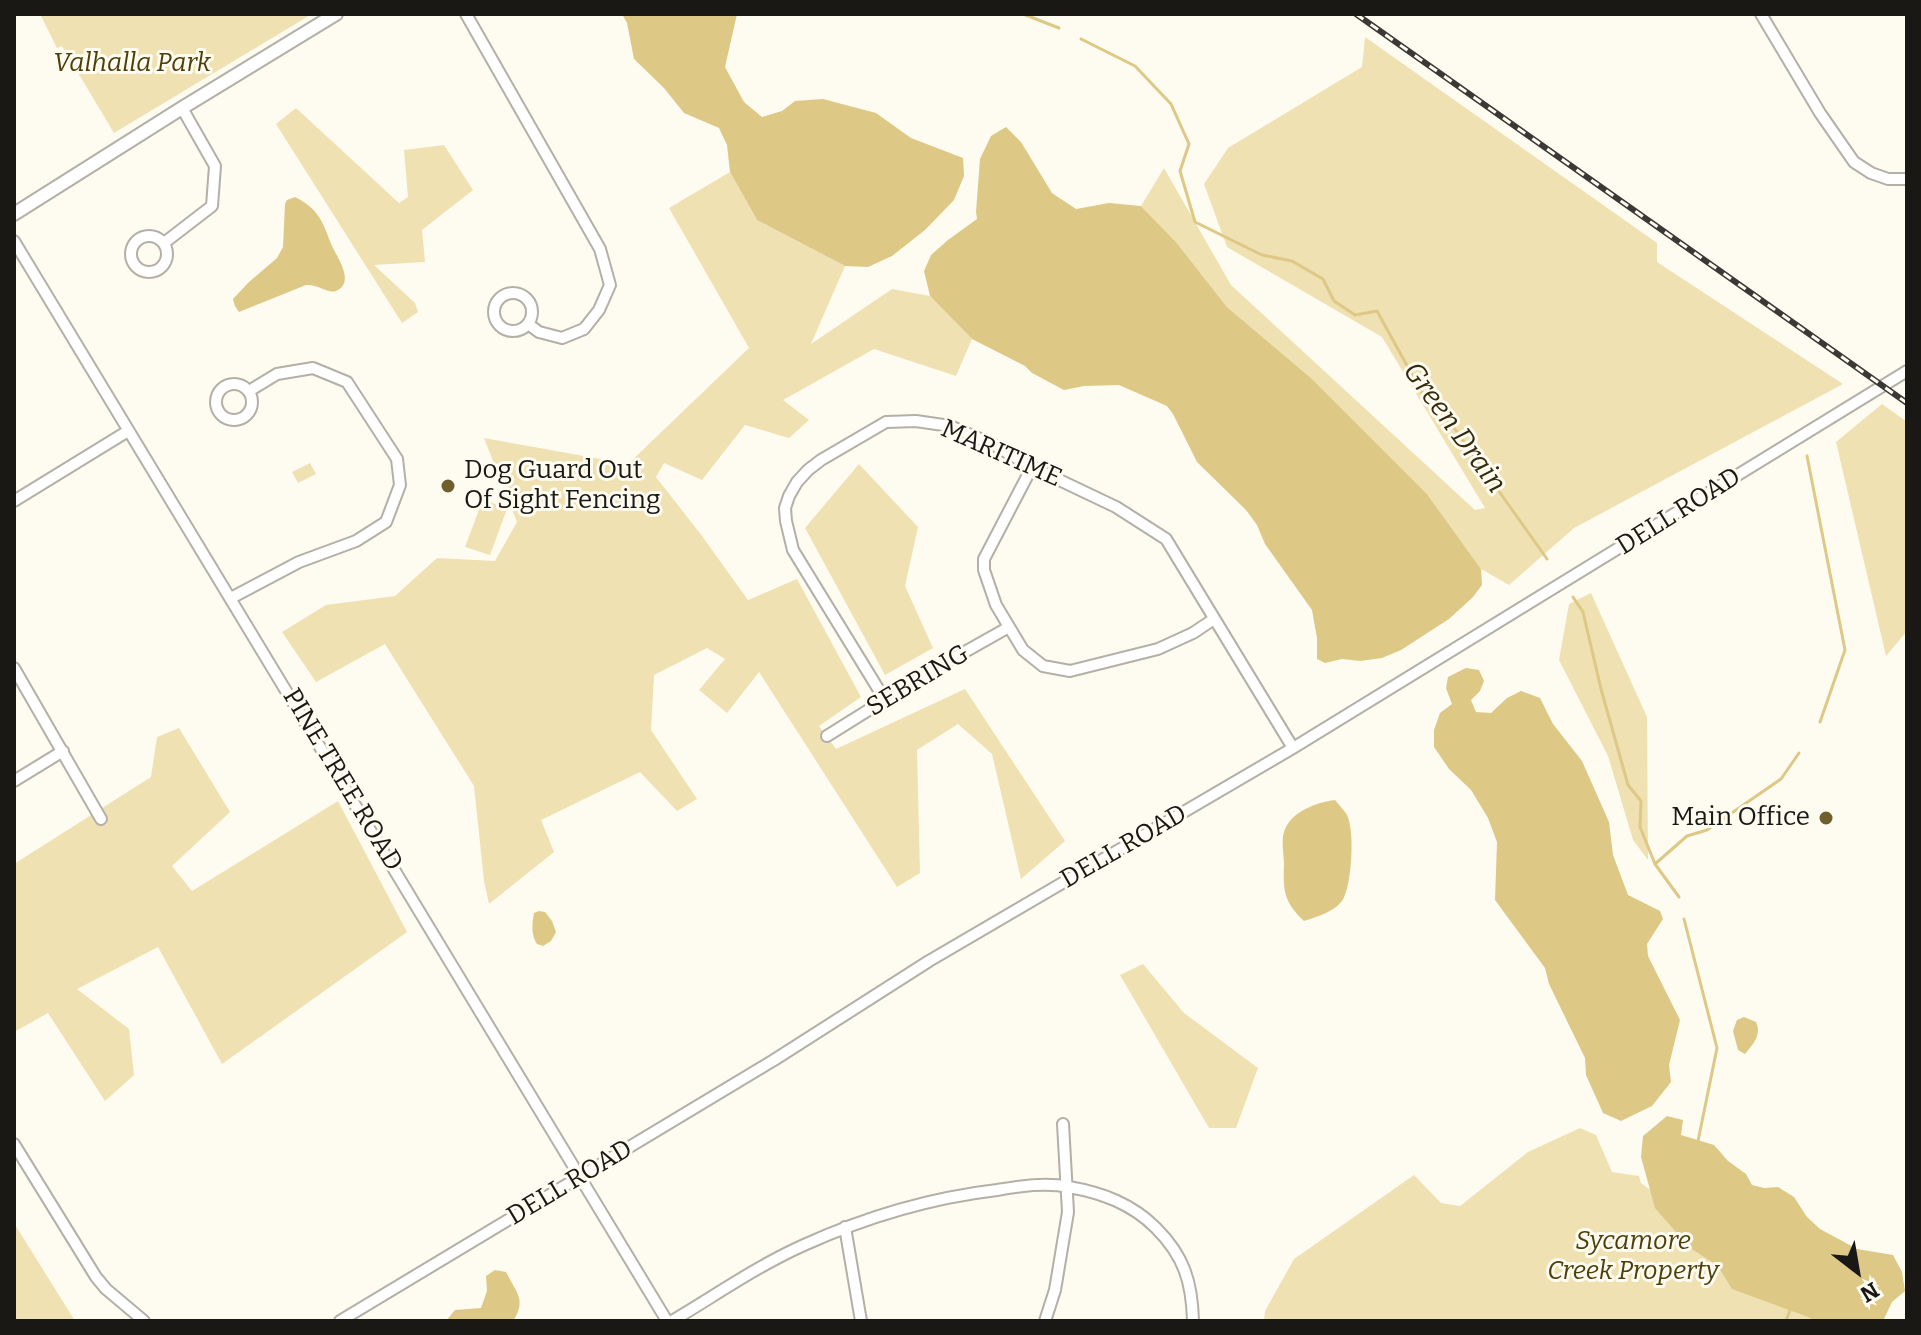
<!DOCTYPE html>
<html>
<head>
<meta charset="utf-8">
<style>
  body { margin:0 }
  #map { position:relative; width:1921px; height:1335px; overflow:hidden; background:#fefbf1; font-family:Bitter,serif }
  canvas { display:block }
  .frame { position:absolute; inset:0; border:16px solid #191815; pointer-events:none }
  .north { position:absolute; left:1817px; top:1231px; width:80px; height:80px; -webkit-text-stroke:6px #fefbf1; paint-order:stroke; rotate:149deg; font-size:22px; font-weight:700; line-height:32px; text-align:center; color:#191815 }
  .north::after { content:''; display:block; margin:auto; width:28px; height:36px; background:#191815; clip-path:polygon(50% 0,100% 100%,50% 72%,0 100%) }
</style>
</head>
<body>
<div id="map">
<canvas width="1921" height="1335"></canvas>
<div class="frame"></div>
<div class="north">N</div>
</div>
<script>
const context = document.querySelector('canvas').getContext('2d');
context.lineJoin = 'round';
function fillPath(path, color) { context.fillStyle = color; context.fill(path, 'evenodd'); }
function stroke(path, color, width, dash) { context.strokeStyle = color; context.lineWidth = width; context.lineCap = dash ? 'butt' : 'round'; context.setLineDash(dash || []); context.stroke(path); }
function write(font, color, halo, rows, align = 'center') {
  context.font = font + ' Bitter,serif'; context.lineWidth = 6; context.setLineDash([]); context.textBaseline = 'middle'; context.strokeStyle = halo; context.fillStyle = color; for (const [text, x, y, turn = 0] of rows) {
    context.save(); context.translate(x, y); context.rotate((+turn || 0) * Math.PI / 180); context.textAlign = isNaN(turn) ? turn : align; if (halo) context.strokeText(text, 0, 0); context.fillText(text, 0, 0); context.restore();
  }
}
const green = new Path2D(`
  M40 14H312L114 133 62 46 57 48Z
  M1365 37 1657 243V262L1843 384 1574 528 1509 585 1481 569 1427 494 1311 378 1227 307 1176 242 1141 206 1164 168 1231 285 1475 510 1485 508 1382 337 1227 247 1204 184 1228 148 1362 67Z
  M296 108 399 203 408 197 404 150 444 145 473 190 422 230 425 262 374 265 415 303 418 312 402 323 276 124Z
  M730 172 757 220 845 266 811 344 892 289 930 296 972 339 956 376 874 349 783 400 809 420 789 438 745 425 702 480 664 463 656 477 702 536 748 600 797 579 861 697 819 726 836 749 965 689 1065 841 1021 879 992 754 958 724 917 750 920 873 897 887 759 672 727 713 699 690 725 659 707 648 654 675 651 730 697 799 677 811 640 772 541 820 554 852 489 904 484 881 474 786 385 644 316 682 282 632 326 605 395 596 437 558 495 561 517 522 484 438 628 464 749 348 669 208Z
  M1882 404 1907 422V631L1886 656 1836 442Z
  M310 463 316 474 298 483 292 472Z
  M859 464 918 527 905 586 933 648 885 675 805 528Z
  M483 499 507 509 490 555 465 547Z
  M1591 593 1647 717 1648 860 1633 840 1608 756 1559 660 1569 604Z
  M179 728 230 812 172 866 192 891 338 801 407 932 222 1064 158 947 77 989 129 1029 134 1075 105 1101 48 1013 14 1032V864L151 777 157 737Z
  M1143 964 1184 1013 1258 1068 1236 1128H1209L1120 975Z
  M1580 1128 1596 1135 1612 1172 1639 1176 1641 1183 1827 1321H1264L1265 1311 1294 1259 1414 1175 1441 1203 1460 1206 1528 1152Z
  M14 1223 75 1321H14Z`);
const water = new Path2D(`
  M622 14H737L725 67 744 102 762 117 782 111 795 101 823 99 876 113 911 138 963 158 964 176 954 200 925 230 892 256 868 267 845 266 757 220 730 172 727 145 719 128 684 113 664 88 634 59 627 23Z
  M1006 127 1021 142 1052 193 1076 209 1109 203 1141 206 1176 242 1227 307 1311 378 1427 494 1481 569 1482 585 1473 597 1449 619 1401 650 1382 658 1360 661 1342 659 1325 663 1317 659V638L1312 610 1265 544 1257 525 1246 510 1197 462 1173 414 1167 406 1119 385 1084 386 1064 390 1032 373 1025 366 972 339 930 296 924 271 931 255 948 240 977 219 976 212 980 159 991 136Z
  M295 197C305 202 313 208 319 217 325 226 328 237 332 246 337 257 356 283 336 291 328 294 318 284 306 285L239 312 235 306 233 299 249 282 277 258 283 247 285 204 287 200Z
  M1466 668 1479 670 1484 681 1480 691 1471 700 1476 712 1491 713 1507 698 1521 691 1540 698 1553 724 1582 761 1609 822 1613 855 1628 895 1660 911 1663 919 1647 944 1648 956 1680 1020 1669 1065 1671 1082 1652 1106 1621 1121 1603 1113 1586 1075 1585 1058 1549 984 1545 968 1495 900 1497 842 1488 818 1471 790 1449 769 1434 747V730L1440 713 1452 704 1446 688 1448 677Z
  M1335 800C1339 805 1344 810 1347 815 1355 830 1352 887 1342 901 1334 912 1316 917 1304 921 1284 902 1283 891 1284 864 1284 855 1281 841 1284 832 1290 812 1317 802 1335 800Z
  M539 911 545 912 552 921 556 932 551 941 543 946 537 944C531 935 532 924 534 913Z
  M1744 1017 1756 1022C1762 1035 1753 1044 1745 1054L1738 1050 1733 1031 1737 1020Z
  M1667 1116 1683 1120 1681 1135 1714 1145 1728 1161 1746 1174 1752 1185 1764 1188 1778 1187 1794 1197 1807 1217 1820 1229 1857 1249 1893 1255 1902 1272 1905 1291 1892 1302 1883 1321H1815L1808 1317 1732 1289 1718 1266 1689 1247 1655 1208 1641 1157 1643 1136Z
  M495 1270 506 1272C516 1292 527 1300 513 1321H446L455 1310 481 1308 487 1291 486 1276Z`);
const stream = new Path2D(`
  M1023 14 1059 28
  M1081 39 1135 66 1171 104 1189 144 1180 171 1195 222 1262 255 1292 261 1323 279 1334 301 1355 315 1377 311 1421 391 1452 425 1547 559
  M1807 456 1845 650 1820 722
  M1573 597 1583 612 1601 689 1628 785 1641 801 1640 827 1655 864 1679 897
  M1655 864 1687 836 1707 830 1781 779 1799 753
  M1684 919 1717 1048 1698 1141
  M1786 1321 1790 1310`);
const minor = new Path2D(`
  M466 14 600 249 610 285 599 310 584 329 562 338 539 332 528 324
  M1761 14 1820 113 1854 162 1871 173 1888 179H1907
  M131 254a18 18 0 1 1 36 0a18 18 0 1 1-36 0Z
  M14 241 667 1321
  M164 243 212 206 215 166 182 108
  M494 312a19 19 0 1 1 38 0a19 19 0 1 1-38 0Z
  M216 402a18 18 0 1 1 36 0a18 18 0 1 1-36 0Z
  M1032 467 984 559V570L996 605 1023 650 1043 666 1070 671 1158 649 1193 633 1214 619
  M14 501 128 431
  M231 598 299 562 356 541 386 522 400 485 397 459 347 382 313 368 277 374 249 391
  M14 668 101 819
  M885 700 793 550 786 521 785 508 789 496 797 482 808 470 821 460 886 422 916 421 950 426 992 444 1032 467 1116 507 1166 539 1293 748
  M827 736 931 671 1009 627
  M14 781 63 751
  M14 1144 96 1277 106 1289 144 1321
  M845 1227 861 1321
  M340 1321 774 1060 929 961 1293 748 1907 371
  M672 1321C716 1295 757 1266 804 1245 866 1217 929 1198 997 1190 1020 1186 1046 1182 1069 1187 1103 1193 1132 1204 1156 1228 1184 1256 1192 1282 1193 1321
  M1045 1321 1055 1290 1068 1212 1063 1124`);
const tertiary = new Path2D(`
  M14 214 182 108 336 14`);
const rail = new Path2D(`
  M1356 14 1907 403`);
const markers = [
  [448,486,8,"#6f5f2d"],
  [1826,818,8,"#6f5f2d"]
];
const parkNames = [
  ["Valhalla Park",132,64],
  ["Sycamore",1633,1242],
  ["Creek Property",1633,1272]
];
const streetNames = [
  ["MARITIME",1001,454,24],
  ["DELL ROAD",1679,512,-32],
  ["SEBRING",918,681,-31],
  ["PINE TREE ROAD",342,780,59],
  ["DELL ROAD",1124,847,-30],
  ["DELL ROAD",570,1183,-31]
];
const poiNames = [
  ["Dog Guard Out",464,471],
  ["Of Sight Fencing",464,501],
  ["Main Office",1810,818,"right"]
];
const waterNames = [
  ["Green Drain",1454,428,54]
];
fillPath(green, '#f0e1b3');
fillPath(water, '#dec886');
stroke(stream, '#dec886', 3);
stroke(minor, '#b3b0a7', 14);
stroke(tertiary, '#b3b0a7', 16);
stroke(minor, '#fff', 10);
stroke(tertiary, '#fff', 12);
stroke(rail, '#3a3935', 6);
stroke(rail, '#fefbf1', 3, [9]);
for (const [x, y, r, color] of markers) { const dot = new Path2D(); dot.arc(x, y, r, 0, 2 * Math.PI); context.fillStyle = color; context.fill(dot); stroke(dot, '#fefbf1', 3); }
write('italic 26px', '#4e3f09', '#fefbf1', parkNames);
write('26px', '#191815', '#fefbf1', streetNames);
write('26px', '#191815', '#fefbf1', poiNames, 'left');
write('italic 28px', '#342b0d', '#fefbf1', waterNames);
</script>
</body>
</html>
